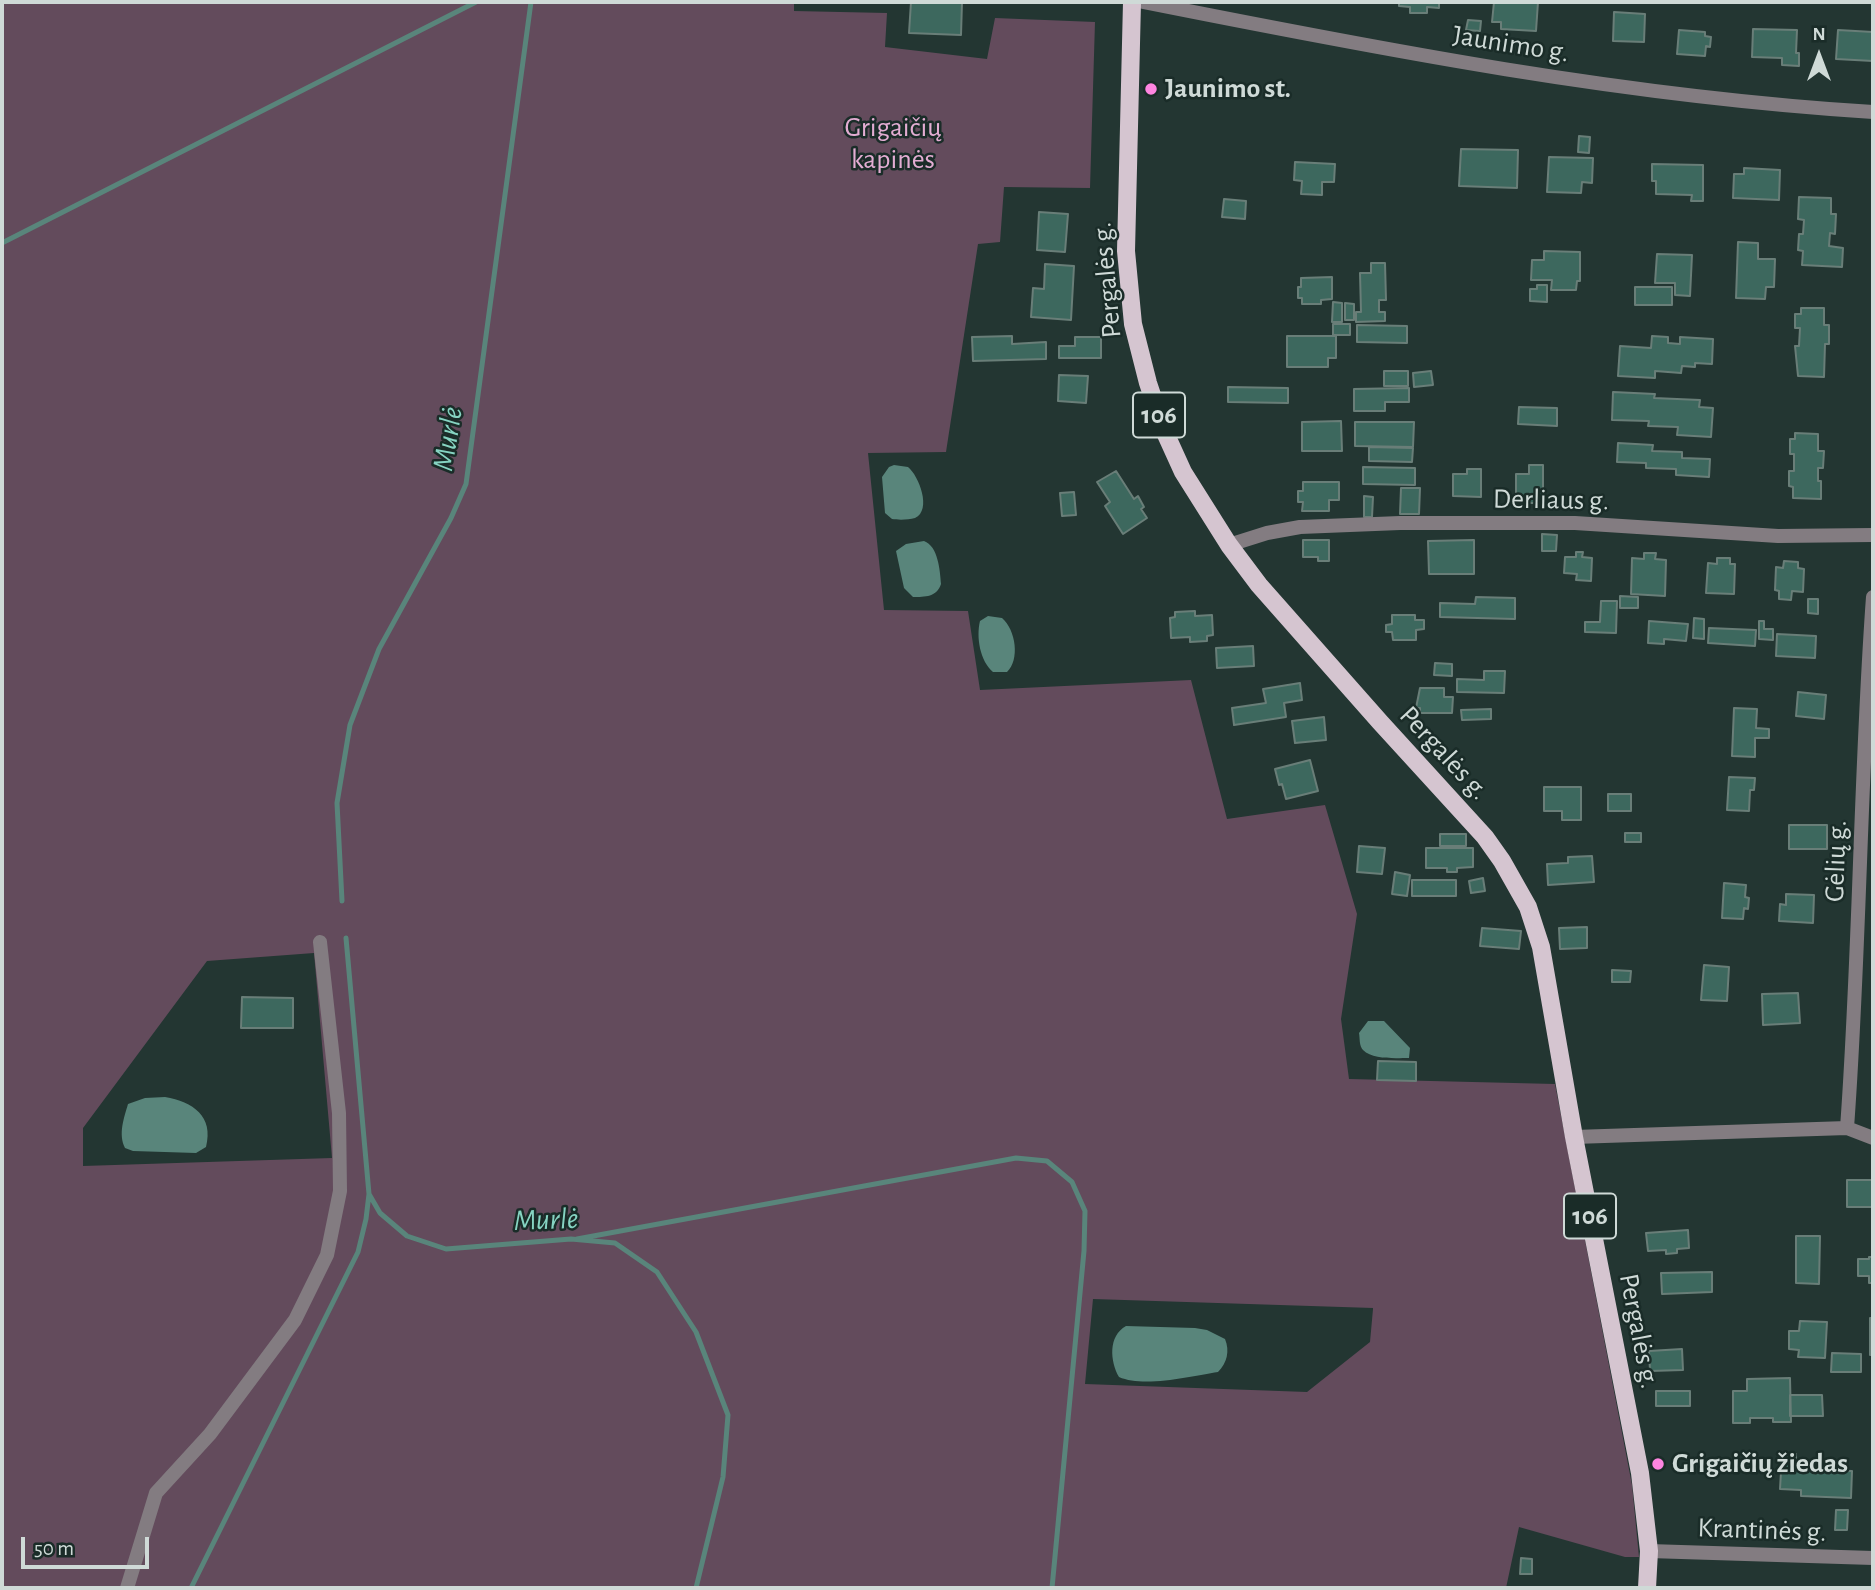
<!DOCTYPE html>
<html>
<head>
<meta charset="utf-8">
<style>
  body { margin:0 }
  #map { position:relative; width:1875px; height:1590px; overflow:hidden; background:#233632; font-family:"Alegreya Sans",sans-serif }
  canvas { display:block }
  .frame { position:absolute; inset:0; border:4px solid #cfdad7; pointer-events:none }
  .north { position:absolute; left:1784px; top:21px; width:70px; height:70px; -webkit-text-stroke:5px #1a2c28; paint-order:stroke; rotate:0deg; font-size:19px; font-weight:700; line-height:28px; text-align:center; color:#cfdad7 }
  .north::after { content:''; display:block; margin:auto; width:24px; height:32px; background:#cfdad7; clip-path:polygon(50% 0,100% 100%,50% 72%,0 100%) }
  .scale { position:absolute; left:21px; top:1537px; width:128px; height:32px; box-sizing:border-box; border:4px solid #cfdad7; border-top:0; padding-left:9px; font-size:21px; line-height:24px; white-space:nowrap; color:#cfdad7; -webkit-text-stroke:5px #1a2c28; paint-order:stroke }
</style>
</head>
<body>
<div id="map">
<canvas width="1875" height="1590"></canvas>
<div class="frame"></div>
<div class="north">N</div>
<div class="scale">50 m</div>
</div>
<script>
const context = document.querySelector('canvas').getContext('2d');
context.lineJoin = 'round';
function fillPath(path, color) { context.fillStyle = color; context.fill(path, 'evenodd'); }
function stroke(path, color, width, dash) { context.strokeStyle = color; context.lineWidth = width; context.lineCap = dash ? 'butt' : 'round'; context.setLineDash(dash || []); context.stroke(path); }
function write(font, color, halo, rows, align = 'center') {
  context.font = font + ' "Alegreya Sans",sans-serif'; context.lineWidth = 5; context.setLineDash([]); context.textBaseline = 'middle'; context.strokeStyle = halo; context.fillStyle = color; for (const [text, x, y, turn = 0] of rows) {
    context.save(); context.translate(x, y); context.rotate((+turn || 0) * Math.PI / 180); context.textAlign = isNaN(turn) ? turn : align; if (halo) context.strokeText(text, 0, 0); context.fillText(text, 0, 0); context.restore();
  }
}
const green = new Path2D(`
  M2 2H794V11L887 13 885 47 987 59 995 18 1095 22 1090 188 1004 187 1000 242 978 244 946 452 868 453 884 610 968 611 980 690 1191 680 1227 819 1325 805 1357 914 1341 1019 1349 1079 1555 1084 1632 1485 1639 1557H1625L1519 1527 1506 1588H2ZM314 953 332 1158 83 1166V1128L207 961ZM1093 1299 1373 1308V1309L1370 1342 1307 1392 1085 1384Z`);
const water = new Path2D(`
  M894 465 908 467C919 476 932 510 915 518 908 520 898 520 892 519L885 513 882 477 889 467Z
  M924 541C938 546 940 570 941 584 937 597 925 597 913 597L904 588 896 551 906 544Z
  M988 616 1002 618C1016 630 1020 660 1007 672H993C980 661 976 637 980 621Z
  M1368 1021H1384L1410 1048 1409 1058C1396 1058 1373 1060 1363 1050 1359 1046 1360 1038 1359 1033Z
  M165 1097C193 1102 214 1116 206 1147L196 1153 133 1151 125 1148C118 1134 124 1118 128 1104L145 1098Z
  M1126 1326 1195 1328 1207 1330 1225 1339C1230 1351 1227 1363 1218 1372 1192 1376 1144 1388 1119 1377 1110 1361 1108 1336 1126 1326Z`);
const stream = new Path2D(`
  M2 243 476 2
  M342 901 337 803 350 725 379 649 451 518 466 484 531 2
  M346 938 369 1194 380 1213 407 1236 446 1249 571 1239 615 1243 657 1272 696 1332 728 1415 723 1477 696 1588
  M577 1239 1016 1158 1047 1161 1072 1182 1085 1211 1084 1251 1052 1588
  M191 1588 358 1252 366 1219 369 1194`);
const building = new Path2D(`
  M911 2H962L961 35 909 33Z
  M1399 2H1439V8L1427 7V13H1410V7L1399 6Z
  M1494 2H1538L1536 31 1501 29V22H1492Z
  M1614 12 1645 14 1644 42 1613 41Z
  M1468 20 1481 21 1480 31 1466 30Z
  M1753 29 1797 30 1796 53H1799V66L1782 65V58L1752 57Z
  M1679 30 1705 32V36L1711 37 1710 47 1706 46 1705 56 1677 54Z
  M1838 30 1873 32V61L1836 59Z
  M1579 136 1590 137 1589 153 1578 152Z
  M1461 149 1518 150 1517 188 1459 186Z
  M1549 157 1593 158 1592 183 1582 182 1581 193 1547 192Z
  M1295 162 1335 164 1334 182H1322V195L1301 194 1302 181 1294 180Z
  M1652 164 1703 165V201H1691L1692 195 1656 194V181H1652Z
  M1744 168 1780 170 1779 200 1733 198 1734 174H1744Z
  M1799 197 1831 198V214H1836L1835 234 1830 233 1829 246 1843 248 1842 267 1802 265 1803 251 1798 250 1799 234H1803L1804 220 1798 219Z
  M1224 199 1246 201 1245 219 1222 217Z
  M1039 212 1068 214 1065 252 1037 250Z
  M1738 242 1758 243V259H1775L1774 287H1766L1765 299 1736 298Z
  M1544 251 1580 252V281H1577L1576 290H1551L1552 280H1531L1532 260H1544Z
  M1657 254 1692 255 1690 296 1675 295V283H1655Z
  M1371 263H1385L1386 300H1379V312H1385V321L1356 322V312H1361L1360 273H1371Z
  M1045 264 1074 266 1071 320 1031 317 1033 288 1044 289Z
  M1332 277V299L1321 300V304H1302V298H1298V287H1301V278Z
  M1537 285H1547V302L1530 301V289H1537Z
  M1635 287H1672V305H1635Z
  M1333 302 1342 303V322H1332Z
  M1345 303 1354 304V320H1345Z
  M1801 308H1824V325H1829V344H1825L1824 377 1798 376 1795 346H1799L1800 328H1795V314H1801Z
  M1333 324H1350V335H1333Z
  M1357 325 1407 326V343L1357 342Z
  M1012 336V344L1046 342V359L973 361 972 337Z
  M1287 336H1336V358H1328V367H1287Z
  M1652 336 1668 337V343L1680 344V337L1713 339 1712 364 1695 363V367L1682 366 1681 373 1655 371V378L1618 376 1620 346 1651 348Z
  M1075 337H1101V358H1059V346H1075Z
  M1384 371H1408V386H1384Z
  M1431 371 1433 385 1414 387 1413 373Z
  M1059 375 1088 376 1086 403 1058 401Z
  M1228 387 1288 388V403L1228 402Z
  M1409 388V402H1385V411H1354V389Z
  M1613 392 1655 394 1654 398 1700 400 1699 407 1713 408 1711 437 1677 435 1678 427 1648 426 1649 421 1612 420Z
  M1519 407 1557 408V426L1518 424Z
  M1341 421 1342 451H1302V422Z
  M1355 422H1414L1413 447 1355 446Z
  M1795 433 1818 434V451H1824L1823 468H1818V481H1821V499L1793 498V487L1789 486V471H1794V454H1790V439H1795Z
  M1618 443 1653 445 1652 451 1682 452V458L1710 459 1709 477 1676 475V469L1646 468V463L1617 462Z
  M1369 447 1413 448 1412 462 1369 461Z
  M1529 465H1543V496H1536V503H1522V496H1516V474H1529Z
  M1363 467 1415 468V485L1363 484Z
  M1467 469H1481V497L1453 496V474H1467Z
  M1116 471 1134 499 1138 496 1144 507 1141 509 1147 518 1123 534 1105 506 1110 502 1097 482Z
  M1303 482H1339V500H1329V511H1302L1303 502H1298V491H1303Z
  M1401 488H1420L1419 514H1400Z
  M1074 492 1076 515 1062 516 1060 493Z
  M1364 496 1373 497 1372 517H1364Z
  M1542 534 1557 535 1556 551H1542Z
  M1303 540H1329V561H1318V557H1303Z
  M1474 540V574H1429L1428 541Z
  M1576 552H1583L1582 557 1592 558 1591 581 1576 580 1577 574 1564 573 1565 557H1576Z
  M1644 553H1656L1655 559 1666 560 1665 596 1631 594 1632 558 1644 559Z
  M1717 558H1730V564H1735L1734 594 1706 593 1708 563 1717 564Z
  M1784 561 1798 562V568L1804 569 1803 592 1792 591 1791 600 1779 599V591L1775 590 1776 567 1783 568Z
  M1620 596 1638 597V608H1620Z
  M1476 597 1515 598V619L1440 617V603L1475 604Z
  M1808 599H1818V614L1808 613Z
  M1601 601H1617L1616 633 1585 632V622H1600Z
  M1195 611V616L1212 615 1213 635 1207 636V641L1190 642V637L1171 638 1170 618 1175 617V612Z
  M1392 615H1415V620H1424V629L1416 630V640H1393L1392 632H1386V625L1392 624Z
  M1694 618 1704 619V639L1693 638Z
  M1649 621 1688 624 1686 641 1664 639V644L1648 643Z
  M1759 621H1764V629H1773V640L1759 639Z
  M1709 628 1756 630 1755 646 1708 643Z
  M1777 634 1816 636 1815 658 1776 656Z
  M1253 646 1254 666 1217 668 1216 648Z
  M1435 663 1452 664V676L1434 675Z
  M1484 671H1505L1504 693 1457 692V679L1484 680Z
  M1300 683 1302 700 1284 703 1286 717 1234 725 1232 708 1266 703 1263 689Z
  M1420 688H1444V697H1453L1452 713H1420V708H1416Z
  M1798 692 1826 695 1824 719 1796 716Z
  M1734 708 1757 709 1756 728 1769 729V738H1755V757L1732 756Z
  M1491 709V719L1462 720 1461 710Z
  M1324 717 1326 740 1295 743 1292 721Z
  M1310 760 1318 791 1286 799 1282 784 1279 785 1275 769Z
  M1729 777 1755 778 1754 790H1750L1749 811 1727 810Z
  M1544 787H1581V820H1562V811H1544Z
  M1608 794H1631V811H1608Z
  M1789 825H1827V849H1789Z
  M1625 833H1641V842H1625Z
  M1440 834H1466V846H1440Z
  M1359 846 1385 848 1382 874 1357 872Z
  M1426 848H1473V867L1457 868V872H1447V868H1426Z
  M1592 856 1594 882 1548 885 1547 864 1568 863V857Z
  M1395 872 1410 875 1407 896 1392 894Z
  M1483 878 1485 891 1471 893 1469 881Z
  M1412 880H1456V896H1412Z
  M1724 883 1746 885 1745 897 1749 898 1748 909 1744 908 1743 919 1722 918Z
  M1786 894 1814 895 1813 923 1779 921 1780 904 1786 905Z
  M1587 927V948L1560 949 1559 928Z
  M1482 928 1521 931 1519 949 1480 946Z
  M1704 965 1729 967 1727 1001 1701 1000Z
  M1612 970 1631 971 1630 982H1612Z
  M1798 993 1800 1023 1763 1025 1762 994Z
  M242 997 293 998V1028H241Z
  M1378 1061 1416 1062V1081L1377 1080Z
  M1847 1180H1873V1207H1847Z
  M1688 1230 1689 1248 1677 1249V1253L1666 1254V1250L1648 1251 1646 1233Z
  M1796 1236H1820L1819 1284 1796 1283Z
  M1869 1257H1873V1283H1869V1276H1858V1259H1869Z
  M1712 1272V1292L1662 1294 1661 1273Z
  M1870 1318H1873V1355H1870Z
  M1800 1321 1827 1322 1825 1358 1798 1357 1799 1350 1789 1349V1331H1799Z
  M1682 1349 1683 1370 1650 1371 1649 1351Z
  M1832 1353 1861 1354V1372H1831Z
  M1790 1378 1791 1422H1773V1418H1750V1423H1733V1391H1747V1379Z
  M1656 1391H1690V1406H1656Z
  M1790 1395H1822L1823 1416H1790Z
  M1782 1454H1796V1463L1828 1465V1470L1852 1471 1851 1498 1801 1496V1490L1780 1489Z
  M1836 1510H1848L1847 1530H1835Z
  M1521 1558 1532 1559V1574H1520Z`);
const minor = new Path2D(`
  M1143 2C1384 50 1627 97 1873 112
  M1229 545 1267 533 1300 527 1400 523H1575L1778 536 1873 535
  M1847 1128C1860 951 1860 774 1873 597
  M1574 1137 1847 1128 1873 1138
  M1649 1551 1873 1558
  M127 1588 156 1493 210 1434 295 1320 327 1255 340 1191 339 1113 320 942`);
const primary = new Path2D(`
  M1132 2 1126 251 1133 324 1148 383 1163 428 1183 472 1229 545 1259 585 1380 722 1485 837 1502 861 1528 907 1541 947 1574 1137 1640 1473 1649 1551 1647 1588`);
const markers = [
  [1151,89,7,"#fe85e0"],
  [1658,1464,7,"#fe85e0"]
];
const shields = [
  [1159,415,52],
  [1590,1216,52]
];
const shieldNames = [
  ["106",1159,415],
  ["106",1590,1216]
];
const streetNames = [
  ["Jaunimo g.",1511,44,9],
  ["Pergalės g.",1107,280,-95],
  ["Derliaus g.",1551,500,1],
  ["Pergalės g.",1444,753,47],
  ["Gėlių g.",1836,861,-88],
  ["Pergalės g.",1639,1331,79],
  ["Krantinės g.",1762,1530,2]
];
const poiNames = [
  ["Jaunimo st.",1165,89],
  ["Grigaičių žiedas",1672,1464]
];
const parkNames = [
  ["Grigaičių",893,128],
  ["kapinės",893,160]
];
const waterNames = [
  ["Murlė",448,439,-81],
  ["Murlė",546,1220,-2]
];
fillPath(green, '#634b5c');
fillPath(water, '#59857b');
stroke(stream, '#59857b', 5);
fillPath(building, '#3d685e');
stroke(building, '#697e78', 2);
stroke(minor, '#837c81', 14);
stroke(primary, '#d5c5d0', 18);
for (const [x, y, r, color] of markers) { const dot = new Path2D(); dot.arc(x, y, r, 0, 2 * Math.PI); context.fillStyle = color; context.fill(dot); stroke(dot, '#1a2c28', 2.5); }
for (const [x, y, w] of shields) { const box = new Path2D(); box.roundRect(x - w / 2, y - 22.5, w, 45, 5); context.fillStyle = '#1a2c28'; context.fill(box); stroke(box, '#cfdad7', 2); }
write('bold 26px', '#cfdad7', null, shieldNames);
write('28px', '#cfdad7', '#1a2c28', streetNames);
write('bold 28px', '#cfdad7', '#1a2c28', poiNames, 'left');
write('28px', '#e3add3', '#1a2c28', parkNames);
write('italic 30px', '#86d4c2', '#1a2c28', waterNames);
</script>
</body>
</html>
